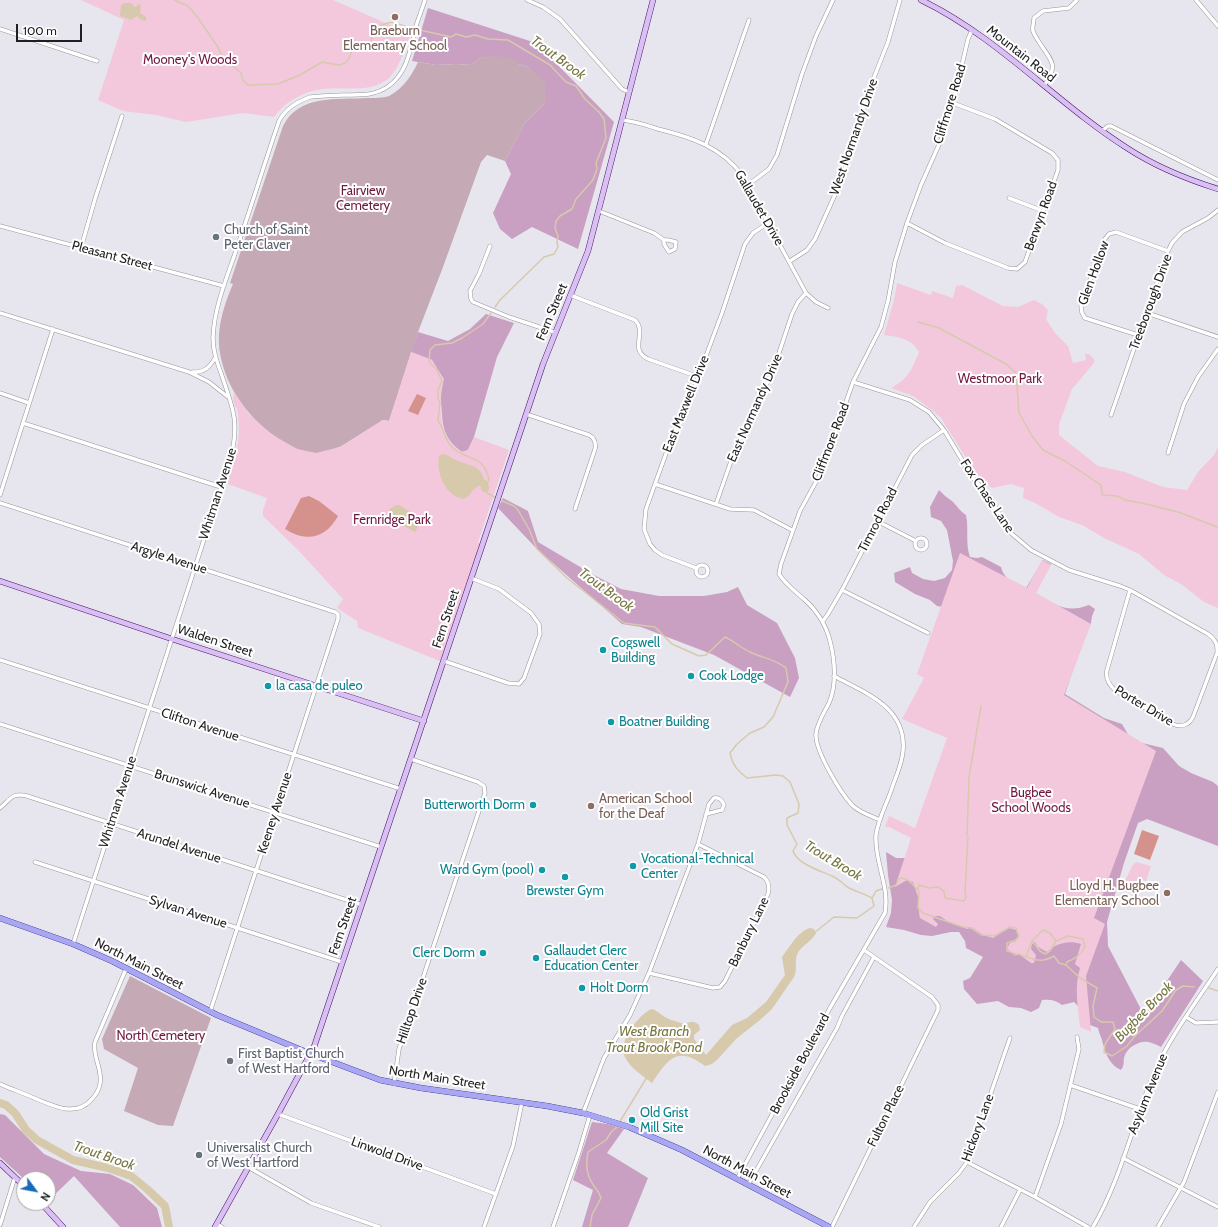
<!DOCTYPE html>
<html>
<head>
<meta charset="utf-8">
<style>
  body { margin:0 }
  #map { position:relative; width:1218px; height:1227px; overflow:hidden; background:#e7e6ee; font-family:Cabin,sans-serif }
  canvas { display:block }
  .north { position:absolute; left:16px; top:1171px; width:40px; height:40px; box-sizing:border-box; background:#fff; border:1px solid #a5a5a5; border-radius:50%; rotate:122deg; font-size:11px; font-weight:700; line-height:16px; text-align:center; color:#1f1f1f }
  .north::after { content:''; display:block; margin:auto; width:14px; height:18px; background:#166cb7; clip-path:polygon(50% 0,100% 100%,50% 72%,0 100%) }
  .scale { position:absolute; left:16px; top:24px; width:66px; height:18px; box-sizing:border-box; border:2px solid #1f1f1f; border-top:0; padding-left:5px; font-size:12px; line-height:14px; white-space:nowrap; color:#1f1f1f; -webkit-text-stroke:3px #fff; paint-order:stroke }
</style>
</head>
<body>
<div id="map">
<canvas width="1218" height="1227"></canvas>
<div class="north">N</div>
<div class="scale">100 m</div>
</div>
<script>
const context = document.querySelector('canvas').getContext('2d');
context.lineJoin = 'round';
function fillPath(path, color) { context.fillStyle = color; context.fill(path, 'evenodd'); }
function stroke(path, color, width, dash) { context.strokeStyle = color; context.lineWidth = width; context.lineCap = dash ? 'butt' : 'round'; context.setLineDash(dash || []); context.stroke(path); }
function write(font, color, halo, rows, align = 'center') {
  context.font = font + ' Cabin,sans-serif'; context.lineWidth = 4; context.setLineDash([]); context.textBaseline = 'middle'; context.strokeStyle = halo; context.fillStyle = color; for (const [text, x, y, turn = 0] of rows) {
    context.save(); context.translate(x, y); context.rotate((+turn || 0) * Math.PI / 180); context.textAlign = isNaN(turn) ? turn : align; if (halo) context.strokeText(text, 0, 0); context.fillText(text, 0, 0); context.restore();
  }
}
const forest = new Path2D(`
  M428 8 536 43 614 122 578 249 532 227 512 239 500 229 493 213 511 174 505 161 524 124 545 103 529 67 518 64 482 57 471 65 456 64 436 65 412 61Z
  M486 314 514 323 497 357 474 437 468 450 462 452C438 435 444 419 440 394 438 382 435 371 432 360L411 352 418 332 448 341 470 329Z
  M939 490C943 494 947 498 952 501 957 506 960 511 966 515 969 529 965 544 970 557L977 558 982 557 1001 567C1005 582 1015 580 1026 588L1043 560 1051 564 1035 594C1055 604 1066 614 1089 605L1095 609 1092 616 1091 623 1081 646 1065 694 1104 718 1122 724 1130 738 1138 742 1163 748 1179 766 1191 773 1213 782 1218 786V846L1147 819 1138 823 1124 863 1107 922 1108 946 1144 1015 1181 960 1203 981 1161 1047C1149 1041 1143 1039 1131 1047 1128 1050 1125 1053 1124 1058 1123 1063 1125 1064 1121 1070 1110 1065 1106 1055 1103 1044 1102 1038 1099 1034 1098 1028L1090 1025 1082 1010 1074 1002 1062 1005C1056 1000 1050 999 1042 1000L1039 1008 1031 1012 1021 1008 1009 1007 998 1001 977 1004 964 989 963 981 970 978 983 957 966 948 965 941 959 932H951L932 936 921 935 904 930 886 927 891 913 892 900 888 875 886 852 896 858H905L950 736 928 676 943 607 937 606 930 600 915 594 895 582 894 573 910 567 912 573 923 579 934 581 945 578 952 570 953 561 947 530 941 521 931 517 930 507Z
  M503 498 528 511 538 542 592 574 621 589 659 596H704L727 592 738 587 747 605 777 623 795 658 799 678 790 697 714 655 641 627 622 624 537 549 498 508Z
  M0 1114 5 1115 44 1154 81 1171 110 1174 133 1185 157 1208 162 1227H120L74 1176 48 1201V1179H24L0 1157Z
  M592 1122 608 1124 624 1129 607 1153 648 1178 628 1227H582L593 1190 573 1180Z`);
const cemetery = new Path2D(`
  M492 55 519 60 518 64 529 67 545 82V103L524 124 505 161 487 155 481 162 443 267 418 332 389 421 383 420 340 447C333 449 324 453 316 453 303 453 292 447 282 441 250 421 226 389 220 353 216 329 224 305 233 284L230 283 283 126C299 94 337 100 367 98 374 98 383 98 389 96 403 89 412 75 418 62L436 65 456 64 471 65 482 57Z
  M130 976 211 1018 173 1126 158 1125 124 1111 138 1068 104 1049 102 1039Z`);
const park = new Path2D(`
  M81 0H333L411 34C405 48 400 67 389 78 370 95 340 85 317 90 301 93 284 103 274 117L243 113 186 122 156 115 123 111 98 100 124 20Z
  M897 283 931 295 932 291 953 298 956 286 962 285 1003 306 1018 307 1034 300 1042 304 1048 310 1046 319 1055 333 1068 346 1073 363 1086 360 1085 354H1089L1094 359V363L1072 389 1059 424V435L1098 466 1125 472 1163 487 1187 490 1198 472 1214 455 1218 447V608L1204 602 1181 584 1164 575 1139 554 1104 538 1082 525 1059 517 1035 503 1023 498 1024 488 1011 484 992 488 978 477 941 418 932 410 913 396 891 388C909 378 911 371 919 352 911 338 898 337 884 335L894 300Z
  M411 352 432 360 444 379C439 400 438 426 452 444 455 447 459 450 462 452L468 450 474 437 509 450 478 542 480 544 440 661 358 628 357 621 337 608 343 599 299 551 263 516V510L267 498 225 483 226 479 228 478C237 452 242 437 237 408L235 407 233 399 234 392 249 414 271 434 297 449 316 453 340 447 383 420 389 421Z
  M960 553 1027 588 1042 560 1051 565 1036 593 1091 624 1064 695 1156 751 1094 918 1105 924 1086 976 1091 1032 1080 1027C1078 1007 1074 987 1080 968L1075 964 1081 944C1068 940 1057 943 1047 952L1038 947 1035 942 1032 944 1031 949 1036 955 1034 963H1031L1020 955 1010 952 1007 948 1010 943 1016 941 1018 936 1016 930 1009 928 993 938 983 935 971 927 967 929 947 921 940 916H935L933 919 938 924 936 927 920 918 919 913 918 897 913 882 907 880 895 887 911 838 889 827H885L889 816 915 828 947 738 902 719 924 678 917 674Z
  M1136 862 1151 866 1146 881C1138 878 1135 881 1130 888L1123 885 1132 866Z`);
const pitch = new Path2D(`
  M417 394 426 398 418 415 408 411Z
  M309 496 319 501 338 516C326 538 307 543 285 529L301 498Z
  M1142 830 1159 836 1150 860 1134 854Z`);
const water = new Path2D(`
  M125 3H131L135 7 140 4 141 5 140 13 146 17V21L141 20 137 16 131 20 120 16 121 5Z
  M442 454C447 454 450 457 454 459 469 467 481 463 485 483 483 484 479 485 477 487 472 489 470 496 466 498 464 499 462 499 460 498 444 493 436 472 439 456Z
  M396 505H399L409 511 408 513 422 520 415 532 396 522 397 516 387 514 390 509Z
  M810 928 814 929 816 933C812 942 800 946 797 955 794 962 798 969 794 977L772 1009 760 1020 736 1039 718 1059 712 1064 705 1066C677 1045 668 1059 652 1083 643 1076 630 1068 625 1057 617 1042 638 1016 651 1009 657 1010 660 1014 665 1017 670 1020 676 1021 681 1023 690 1025 691 1018 699 1025L700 1030 694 1035V1039L706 1055 732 1025 747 1018 766 1002 785 975 782 957C789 948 798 931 810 928Z`);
const stream = new Path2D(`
  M174 0 188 6 198 18 218 47 223 58 241 73 243 80 248 85 278 84 300 75 322 62 339 65 345 63 349 59 354 45 358 43 368 44 371 42 373 27 378 28C392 17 397 25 412 28
  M420 30 451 37 456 34 466 37 475 35 488 39 508 40 550 65 566 82 576 86 585 99 599 112 604 119 606 138 596 163 597 169 593 180 576 199 572 209 560 216 556 221 555 228 558 236 557 242 558 247 554 254 544 257 500 300 495 307
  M491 313 483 324 462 338 452 343 435 345 430 350 429 362 437 370 442 381 438 390V398L440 403 438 421C445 429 443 439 453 448 469 462 484 454 489 480L485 488 487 493 496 498
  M918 322 939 328 1006 364 1016 373 1019 413 1032 436 1043 450 1065 461 1101 485 1102 495 1117 496 1125 500 1146 504 1178 512 1218 527
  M500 500 514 506 518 510 530 531 537 549 567 578 624 623 655 627 672 644 699 656 706 655 725 637C734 641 741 648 750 652 762 658 775 659 786 668L788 682 773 717 764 727 750 733 737 744 730 753C733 766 737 770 747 778L776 775 783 776 790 782 799 804 798 813 787 818V825L797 844 793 851C798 865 822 871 834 877 840 880 844 885 849 888 857 892 865 894 872 898L874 906 857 918 834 917 814 933
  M967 835 969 777 981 706
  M889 888 896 885 900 878C909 878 914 886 919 892L918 908 923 913 963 927 971 928 981 935 994 936 1010 927 1016 928 1019 936 1016 940 1007 943V951L1011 952 1015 955 1019 954 1026 957 1032 941 1043 930 1050 933 1056 941 1068 936 1083 939 1085 947C1081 955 1076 958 1067 962L1066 965 1080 978 1097 988 1093 1006 1094 1017 1101 1022H1113L1115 1029 1105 1044 1104 1052 1112 1056 1127 1046 1136 1035 1162 1011 1176 990 1183 986 1194 987
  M918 889 919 885 929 888 938 887 944 891 945 898 964 901 966 897 965 892 968 837
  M872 898 876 891 882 889
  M1033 942 1040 951 1045 954 1050 951 1056 941
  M1027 957C1038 961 1043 962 1054 956L1059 963 1066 965
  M1209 988 1218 991
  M590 1227 592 1215 601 1198C598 1188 594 1188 591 1181 586 1172 586 1162 588 1152L606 1140 612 1131 616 1128 647 1077`);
const river = new Path2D(`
  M484 484 485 488
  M0 1103 6 1105 15 1113 26 1130 37 1140 73 1160 108 1168 131 1176 147 1189 165 1206 169 1227`);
const street = new Path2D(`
  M527 0 543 7 560 19 622 89 629 92
  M1196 0 1218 26
  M0 29 97 61
  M1044 86C1059 64 1052 62 1039 42 1037 39 1034 34 1033 31 1032 27 1034 22 1034 18L1043 11 1069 8 1077 0
  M622 120C634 121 646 125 658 129 691 137 721 147 742 175L806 293 816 302 828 308
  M1102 131 1108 126H1111L1218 180
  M706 144 749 20
  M748 185 769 169 777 155 802 74 816 36 833 0
  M1009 198 1043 211
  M599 211 654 233 664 240V244L669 252 675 249 676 242 668 240H664
  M907 223 945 243 1008 268 1017 269 1025 262 1058 170V160L1052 153 995 119 953 103
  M0 226 224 286
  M490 246 479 274 470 291 471 299 473 302 509 317 554 332
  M81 248 95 199 122 116
  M790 261 807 250 815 239 838 188 852 148 867 95 888 42 900 0
  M570 295 635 320C648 333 628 349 648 359L699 377
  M0 313 189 372 209 382 228 397
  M1147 313 1218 337
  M1138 335 1085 318 1082 313 1081 306 1104 240 1109 234 1116 232 1168 251
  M192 372C204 373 210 367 215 358
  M853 382 910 400 929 412 944 430 973 478 990 497 1005 524 1012 534 1031 550 1069 570 1120 586 1130 590 1208 634C1215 639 1218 644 1217 653L1193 717C1189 725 1181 728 1173 724L1116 691C1109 685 1105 679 1107 670L1130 590
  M0 393 29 403
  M526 414 589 435C595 438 596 443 595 449L575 509
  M1111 415 1168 251 1172 243 1182 232 1208 218 1218 210
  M23 423 221 487
  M1168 453 1184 404 1198 377 1218 349
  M655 484 730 509 754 510 792 530
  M0 495 53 329
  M0 503 335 612 338 614V619L210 1012
  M716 504 736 447 754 412 774 368 792 314 798 302 806 293
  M877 521 916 541
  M915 544a6 6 0 1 1 12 0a6 6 0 1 1-12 0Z
  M696 571a6 6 0 1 1 12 0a6 6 0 1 1-12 0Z
  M696 568 662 555 655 550 650 544 644 529 646 509 668 448 687 407 722 313 745 244 753 233 768 223
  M842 590 928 633
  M823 621 828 614 842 590 912 455 922 445 944 430
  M0 660 401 789
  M444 661 508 683 519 684 524 678 540 634 539 624 531 613 499 589 471 578
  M0 724 381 847
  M0 808C10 800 12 792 27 796L362 905
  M880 820C871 816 861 813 853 806 841 794 815 751 816 734 817 723 824 713 829 703 837 685 835 660 830 641 826 625 817 611 805 600 795 591 786 585 779 574L781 564 800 511 822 471 853 382 881 327 888 301 895 262 907 223 921 185 945 131 953 103 968 39 972 30
  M35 862 342 962
  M73 944 231 456C240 421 232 406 221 373 217 362 213 351 213 338 214 306 228 275 238 245 252 204 265 162 279 121 286 108 297 102 310 97 322 96 333 95 344 95 352 95 361 95 369 94 404 88 410 55 416 26 419 17 422 9 425 0
  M649 973 713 988 720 987 725 981 768 894C770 887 769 882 764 877L698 844
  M1186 1017 1196 1023 1218 1022
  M0 1084C11 1089 23 1093 34 1098 52 1105 75 1118 91 1100 96 1095 99 1090 100 1084 103 1069 92 1057 95 1042L126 969
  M394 1084 399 1049 485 793 484 786 478 782 411 759
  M1070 1085 1140 1109
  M583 1113 604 1058 630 1015 649 973 698 844 709 804 714 798C719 797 722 800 724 805L722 810 706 814
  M278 1114 496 1194
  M1123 1158 1218 1207
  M967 1162 1035 1197 1088 1227
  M248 1167 311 1203 379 1227
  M737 1179 830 1008 885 913C890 886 874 861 876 835 878 820 886 805 891 791 895 778 902 765 903 751 907 707 865 693 834 676
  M748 1185 837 1028 842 1016 874 957
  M1035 1197 1061 1124 1079 1049 1077 1037
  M217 1224 222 1227
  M0 1225 15 1177
  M484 1227 513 1146 522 1102
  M553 1227 579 1152 590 1115
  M832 1227 938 1010V1005L932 997 864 950
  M914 1227 930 1202 959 1173 967 1162 1010 1038
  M1001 1227 1020 1190
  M1093 1227C1120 1181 1132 1127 1152 1078 1168 1039 1195 1004 1218 969
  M1158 1227 1184 1182 1218 1092`);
const secondary = new Path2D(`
  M921 0C998 37 1056 103 1127 148 1156 167 1186 179 1218 189
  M0 581 172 639 424 721
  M0 1163 24 1186
  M41 1203 63 1227
  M215 1227 278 1114 314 1047 543 364 588 251 653 0`);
const primary = new Path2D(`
  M0 918 73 944 112 961 217 1015 311 1054 380 1080 421 1088 547 1106 583 1113 629 1127 682 1150 829 1227`);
const markers = [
  [395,17,4,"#8d6e63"],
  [216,237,4,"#6b7280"],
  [603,650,4,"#0f9aa8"],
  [691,676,4,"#0f9aa8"],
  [268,686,4,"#0f9aa8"],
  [611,722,4,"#0f9aa8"],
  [533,805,4,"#0f9aa8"],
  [591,806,4,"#8d6e63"],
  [633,866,4,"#0f9aa8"],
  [542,870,4,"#0f9aa8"],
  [565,877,4,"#0f9aa8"],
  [1167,893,4,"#8d6e63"],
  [483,953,4,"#0f9aa8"],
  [536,958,4,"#0f9aa8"],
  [582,988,4,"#0f9aa8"],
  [230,1061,4,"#6b7280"],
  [632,1120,4,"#0f9aa8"],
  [199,1155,4,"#6b7280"]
];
const educationNames = [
  ["Braeburn",395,31],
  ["Elementary School",395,46],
  ["American School",599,799,"left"],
  ["for the Deaf",599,814,"left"],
  ["Lloyd H. Bugbee",1159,886,"right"],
  ["Elementary School",1159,901,"right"]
];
const streetNames = [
  ["Mountain Road",1021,54,38],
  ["Cliffmore Road",950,104,-73],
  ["West Normandy Drive",854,137,-71],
  ["Gallaudet Drive",759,208,60],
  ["Berwyn Road",1041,216,-70],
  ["Pleasant Street",112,256,15],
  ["Glen Hollow",1094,273,-70],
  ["Treeborough Drive",1151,302,-70],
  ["Fern Street",552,312,-67],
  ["East Maxwell Drive",686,404,-68],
  ["East Normandy Drive",755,408,-66],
  ["Cliffmore Road",831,442,-69],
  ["Whitman Avenue",218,494,-72],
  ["Fox Chase Lane",987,496,56],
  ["Timrod Road",878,520,-63],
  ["Argyle Avenue",169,558,18],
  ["Fern Street",446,619,-72],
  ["Walden Street",215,641,18],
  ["Porter Drive",1144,706,31],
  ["Clifton Avenue",200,725,18],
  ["Brunswick Avenue",202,789,18],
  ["Whitman Avenue",118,802,-72],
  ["Keeney Avenue",275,813,-72],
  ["Arundel Avenue",179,846,18],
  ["Sylvan Avenue",188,912,18],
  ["Fern Street",343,926,-71],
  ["Banbury Lane",749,932,-64],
  ["North Main Street",139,964,27],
  ["Hilltop Drive",412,1011,-71],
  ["Brookside Boulevard",800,1064,-62],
  ["North Main Street",437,1078,9],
  ["Asylum Avenue",1148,1094,-68],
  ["Fulton Place",886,1116,-64],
  ["Hickory Lane",978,1128,-70],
  ["Linwold Drive",387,1154,20],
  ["North Main Street",747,1172,28]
];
const parkNames = [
  ["Mooney's Woods",190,60],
  ["Fairview",363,191],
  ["Cemetery",363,206],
  ["Westmoor Park",1000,379],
  ["Fernridge Park",392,520],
  ["Bugbee",1031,793],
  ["School Woods",1031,808],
  ["North Cemetery",161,1036]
];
const worshipNames = [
  ["Church of Saint",224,230],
  ["Peter Claver",224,245],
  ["First Baptist Church",238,1054],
  ["of West Hartford",238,1069],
  ["Universalist Church",207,1148],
  ["of West Hartford",207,1163]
];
const cultureNames = [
  ["Cogswell",611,643],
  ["Building",611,658],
  ["Cook Lodge",699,676],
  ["la casa de puleo",276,686],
  ["Boatner Building",619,722],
  ["Butterworth Dorm",525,805,"right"],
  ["Vocational-Technical",641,859],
  ["Center",641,874],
  ["Ward Gym (pool)",534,870,"right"],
  ["Brewster Gym",565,891,"center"],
  ["Gallaudet Clerc",544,951],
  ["Education Center",544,966],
  ["Clerc Dorm",475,953,"right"],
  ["Holt Dorm",590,988],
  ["Old Grist",640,1113],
  ["Mill Site",640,1128]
];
const waterNames = [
  ["Trout Brook",558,58,36],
  ["Trout Brook",606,590,36],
  ["Trout Brook",833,861,31],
  ["Bugbee Brook",1144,1012,-46],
  ["West Branch",654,1032],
  ["Trout Brook Pond",654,1048],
  ["Trout Brook",104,1156,19]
];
fillPath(forest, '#c99fc2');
fillPath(cemetery, '#c5a9b4');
fillPath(park, '#f3c8dc');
fillPath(pitch, '#d5928c');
fillPath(water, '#d7c9ab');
stroke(stream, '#d7c9ab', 1.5);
stroke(river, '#d7c9ab', 8);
stroke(street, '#969696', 4.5);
stroke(secondary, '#44116a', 6);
stroke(primary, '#201089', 6);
stroke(street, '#fff', 3.5);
stroke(secondary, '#dabff3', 5);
stroke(primary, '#aaa7f2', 5.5);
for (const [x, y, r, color] of markers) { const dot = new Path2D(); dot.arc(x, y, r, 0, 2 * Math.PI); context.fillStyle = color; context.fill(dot); stroke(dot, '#fff', 1.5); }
write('13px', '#785e54', '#fff', educationNames);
write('13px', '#1f1f1f', '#fff', streetNames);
write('13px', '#711840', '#fff', parkNames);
write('13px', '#5b616d', '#fff', worshipNames, 'left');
write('13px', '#0d838f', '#fff', cultureNames, 'left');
write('italic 14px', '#787641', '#fff', waterNames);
</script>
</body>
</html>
